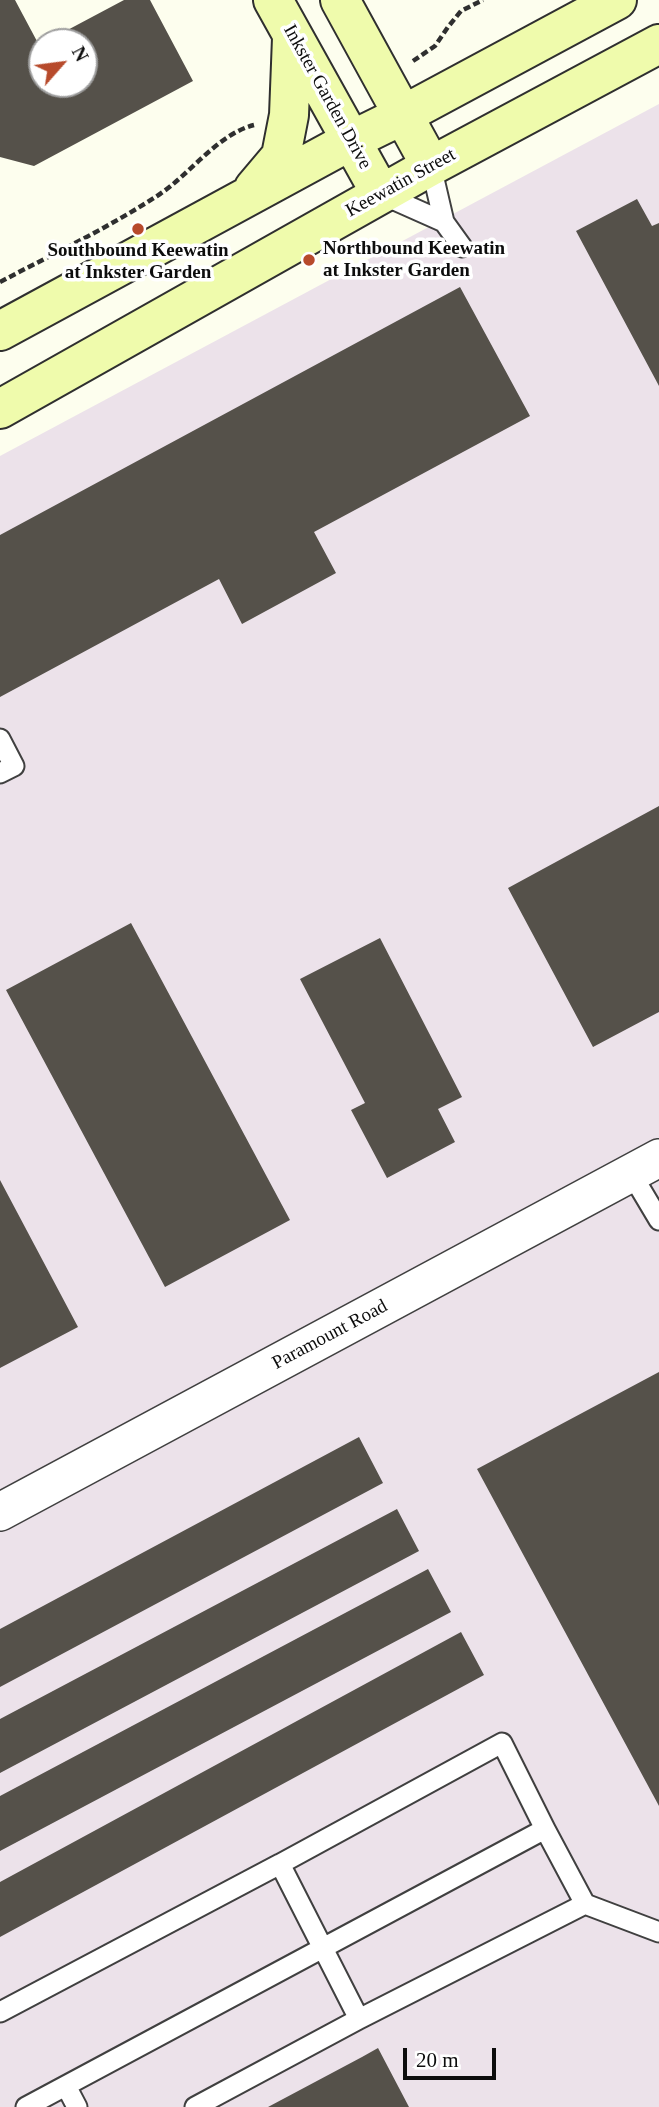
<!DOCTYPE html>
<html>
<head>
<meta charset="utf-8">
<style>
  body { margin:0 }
  #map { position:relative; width:659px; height:2107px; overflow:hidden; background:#fdfeee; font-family:"Times New Roman",serif }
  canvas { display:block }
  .north { position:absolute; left:28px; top:28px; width:70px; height:70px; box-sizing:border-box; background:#fff; border:2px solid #9e9e9e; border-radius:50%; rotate:62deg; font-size:19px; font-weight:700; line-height:28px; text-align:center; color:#0d0d0d }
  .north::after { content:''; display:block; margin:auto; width:24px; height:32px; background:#b74a2b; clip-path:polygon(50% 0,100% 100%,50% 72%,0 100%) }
  .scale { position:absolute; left:403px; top:2048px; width:93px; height:32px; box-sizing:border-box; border:4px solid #0d0d0d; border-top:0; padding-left:9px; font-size:21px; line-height:24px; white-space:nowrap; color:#0d0d0d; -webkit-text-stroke:5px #fff; paint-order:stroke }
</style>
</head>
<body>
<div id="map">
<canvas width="659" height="2107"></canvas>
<div class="north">N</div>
<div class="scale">20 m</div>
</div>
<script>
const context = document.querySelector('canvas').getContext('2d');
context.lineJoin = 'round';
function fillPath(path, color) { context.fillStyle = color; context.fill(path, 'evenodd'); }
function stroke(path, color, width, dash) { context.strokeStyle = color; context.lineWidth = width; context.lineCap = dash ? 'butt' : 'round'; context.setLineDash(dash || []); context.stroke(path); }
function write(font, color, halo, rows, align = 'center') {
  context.font = font + ' "Times New Roman",serif'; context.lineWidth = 7; context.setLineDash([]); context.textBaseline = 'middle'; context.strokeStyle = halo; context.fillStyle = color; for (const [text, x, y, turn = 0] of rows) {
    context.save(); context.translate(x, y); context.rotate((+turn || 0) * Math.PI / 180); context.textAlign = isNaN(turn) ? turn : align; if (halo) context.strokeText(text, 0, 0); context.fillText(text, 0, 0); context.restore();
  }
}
const industrial = new Path2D(`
  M659 104V2107H0V456Z`);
const building = new Path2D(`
  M0 0H15L39 45 42 44V84H84V42H45L124 0H150L193 81 34 166 0 157Z
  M637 199 652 226 659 223V386L576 231Z
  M460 287 530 416 314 532 336 573 242 624 219 579 0 697V535Z
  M659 806V1012L593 1047 508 888Z
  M131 923 290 1220 165 1287 6 990Z
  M380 938 462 1097 438 1109 455 1142 387 1178 351 1110 365 1103 300 979Z
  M0 1180 78 1327 0 1368Z
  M659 1372V1806L477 1469Z
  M359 1437 383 1483 0 1687V1629Z
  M397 1509 419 1551 0 1773V1719Z
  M428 1569 451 1612 0 1851V1796Z
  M461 1632 484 1675 0 1937V1882Z
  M378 2048 409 2107H268L362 2057Z`);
const path = new Path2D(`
  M413 61 435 46 448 27 461 11 483 0
  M0 282C53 254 110 227 160 194 190 174 218 134 254 125`);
const lane = new Path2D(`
  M381 194 444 222 431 166
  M444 222 462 247
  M0 739 14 766 0 773
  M631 1173 659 1220
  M280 1864 502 1743 545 1829
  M585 1904 659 1932
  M0 2012 280 1864 359 2019
  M66 2086 77 2107
  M26 2107 545 1829 585 1904 359 2019 195 2107`);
const street = new Path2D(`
  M0 1512 659 1158`);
const secondary = new Path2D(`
  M273 0 381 194
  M340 0 431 166
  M254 188 281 156 289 115 292 38
  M0 331 350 141 403 115 617 0
  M0 409 431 166 659 44`);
const markers = [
  [138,229,7,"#b74a2b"],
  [309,260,7,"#b74a2b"]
];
const streetNames = [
  ["Inkster Garden Drive",327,97,61],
  ["Keewatin Street",401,183,-29],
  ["Paramount Road",330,1335,-28]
];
const poiNames = [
  ["Northbound Keewatin",323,249],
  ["at Inkster Garden",323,271],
  ["Southbound Keewatin",138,251,"center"],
  ["at Inkster Garden",138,273,"center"]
];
fillPath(industrial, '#ece2ea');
fillPath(building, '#55514a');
stroke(lane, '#404040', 23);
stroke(street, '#404040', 40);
stroke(secondary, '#2f2f2f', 42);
stroke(path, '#2f2f2f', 4.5, [7, 3.5]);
stroke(lane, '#fff', 19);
stroke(street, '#fff', 37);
stroke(secondary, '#effbac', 38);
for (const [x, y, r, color] of markers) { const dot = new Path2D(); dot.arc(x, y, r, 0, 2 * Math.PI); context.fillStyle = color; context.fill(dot); stroke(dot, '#fff', 2.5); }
write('19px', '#0d0d0d', '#fff', streetNames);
write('bold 19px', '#0d0d0d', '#fff', poiNames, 'left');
</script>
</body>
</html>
